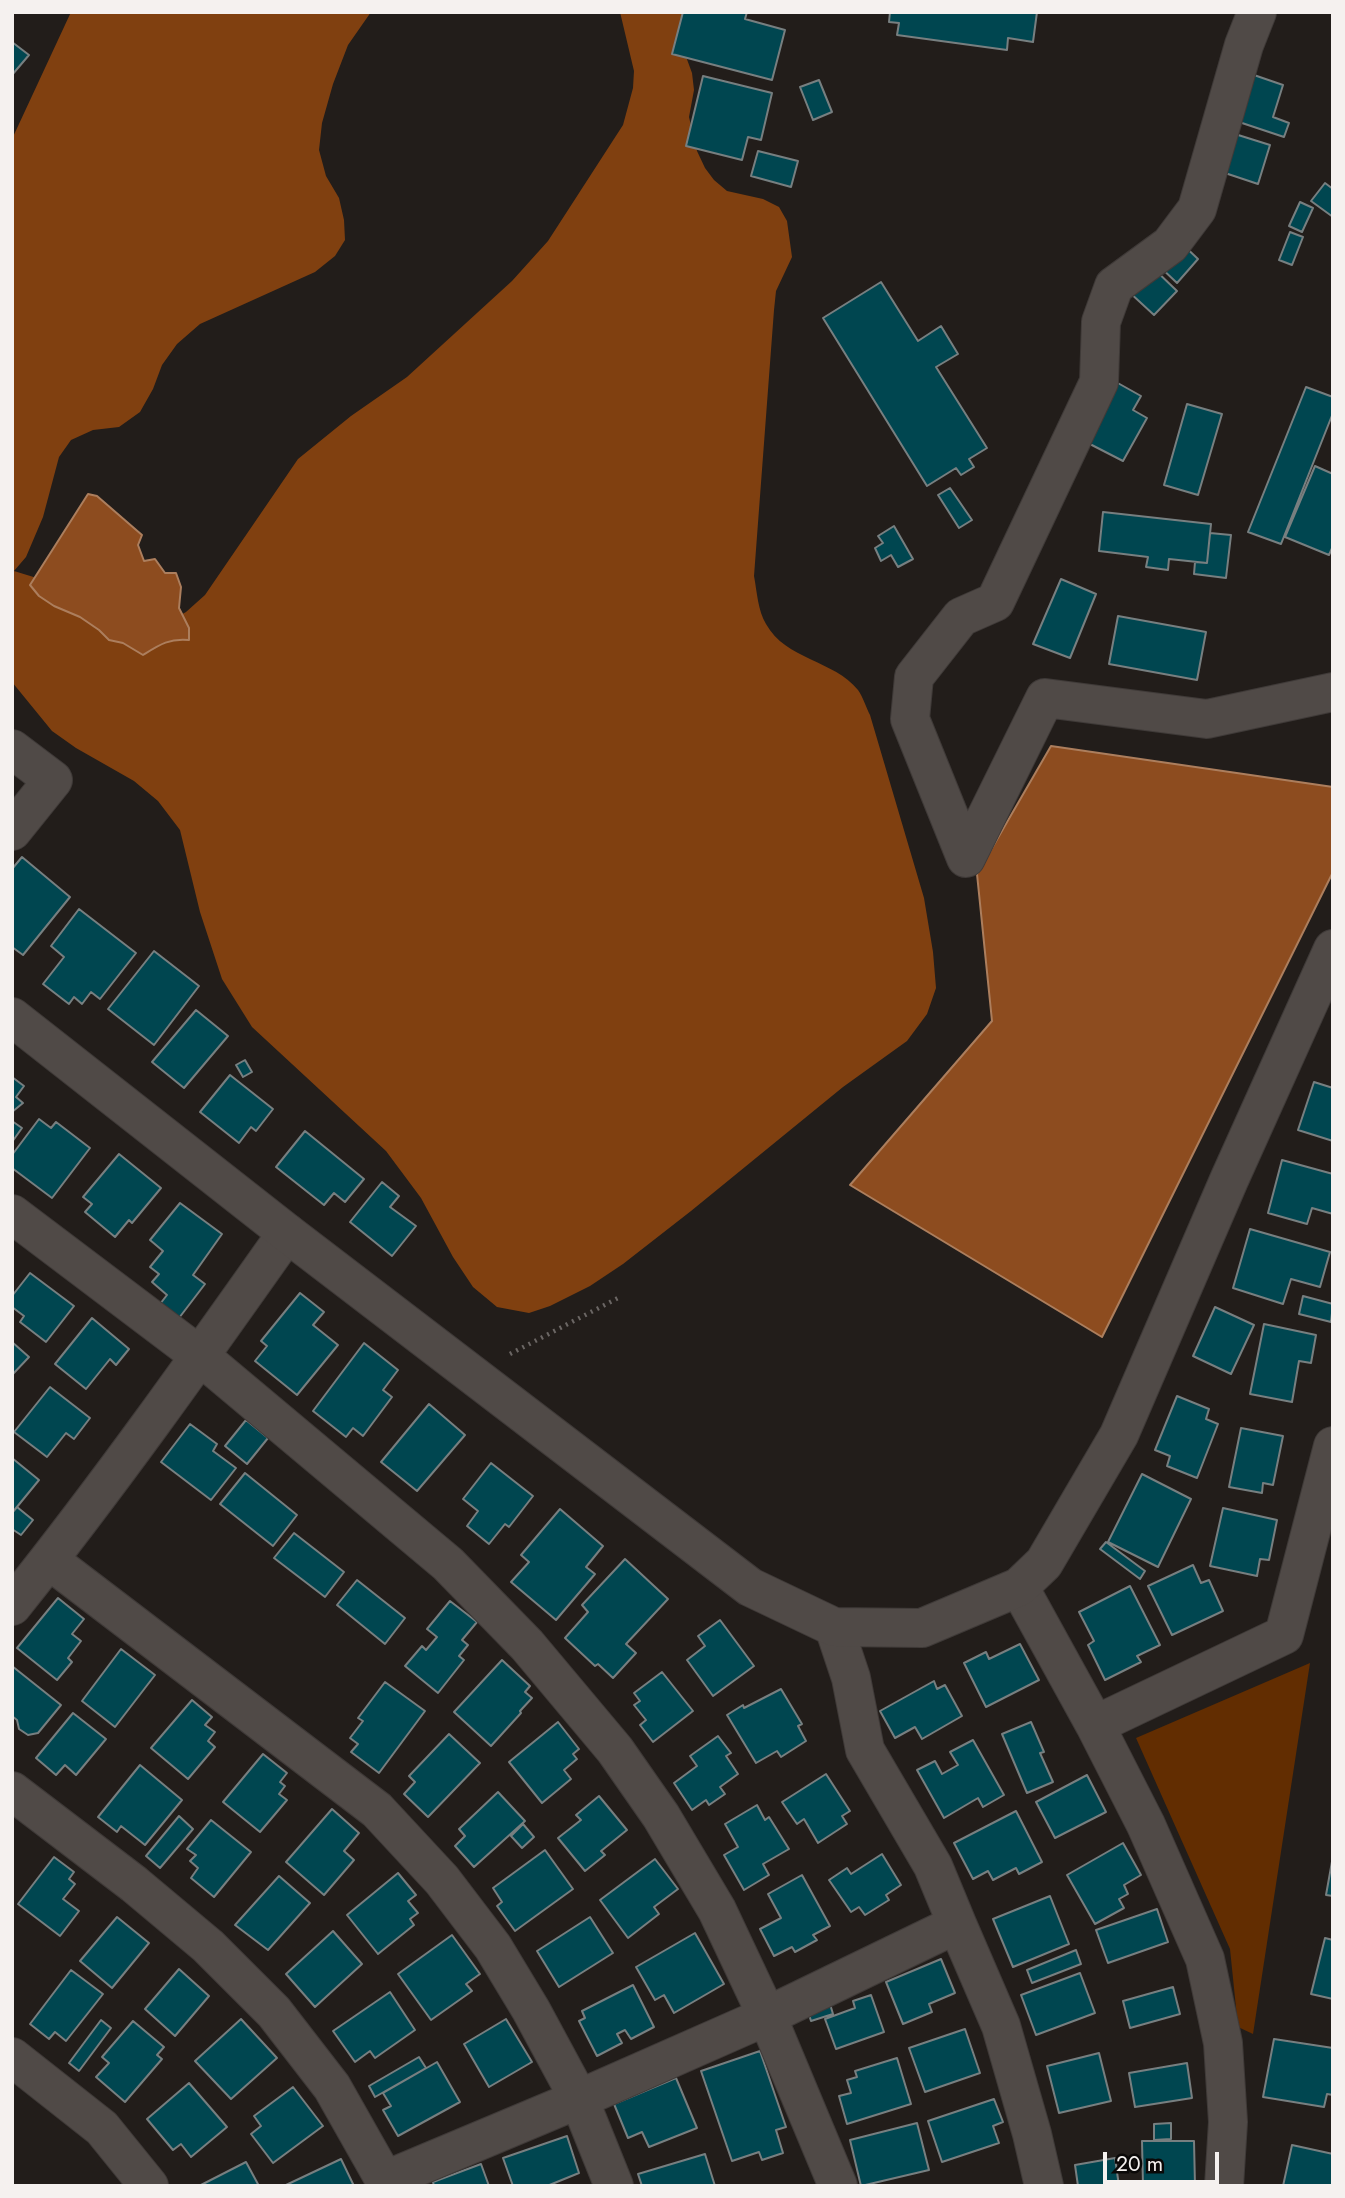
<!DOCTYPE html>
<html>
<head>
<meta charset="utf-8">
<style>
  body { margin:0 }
  #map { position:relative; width:1345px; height:2198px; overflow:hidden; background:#221d1a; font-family:Jost,sans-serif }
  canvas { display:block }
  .frame { position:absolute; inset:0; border:14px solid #f5f1ef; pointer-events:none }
  .scale { position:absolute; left:1103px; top:2152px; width:116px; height:32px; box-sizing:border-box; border:4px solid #f5f1ef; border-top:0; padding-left:9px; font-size:21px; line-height:24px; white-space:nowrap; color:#f5f1ef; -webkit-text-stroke:5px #0a0807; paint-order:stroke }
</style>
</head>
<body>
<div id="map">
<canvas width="1345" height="2198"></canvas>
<div class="frame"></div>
<div class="scale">20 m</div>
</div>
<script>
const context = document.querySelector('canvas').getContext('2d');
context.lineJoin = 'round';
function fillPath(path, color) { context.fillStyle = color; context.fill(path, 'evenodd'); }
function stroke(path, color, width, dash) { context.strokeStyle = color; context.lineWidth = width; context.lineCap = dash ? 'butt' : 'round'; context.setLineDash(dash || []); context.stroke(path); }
const green = new Path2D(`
  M1310 1663 1253 2034 1238 2027 1230 1949 1136 1738Z`);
const forest = new Path2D(`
  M71 12H371L348 45 333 84 322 123 319 150 326 176 339 198 344 220 345 240 335 256 315 272 200 324 177 344 162 365 153 389 140 412 119 427 93 430 71 440 59 457 43 517 26 557 14 571 40 579 154 630 186 612 205 595 298 459 351 416 407 377 512 281 548 241 623 125 633 88 634 71 620 12H686L681 43 692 73 694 90 689 117 697 151 705 168 714 180 727 191 763 199 779 207 787 221 792 257 776 291 774 310 754 576C757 592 758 611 766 624 786 660 834 660 858 690 863 697 866 707 870 715L924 898 933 952 936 988 927 1014 907 1041 843 1087 691 1211 623 1264 590 1286 550 1306 529 1313 497 1307 473 1287 453 1257 421 1198 386 1151 252 1027 222 979 200 912 180 830 158 801 134 781 76 748 52 731 12 682V139Z`);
const water = new Path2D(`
  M88 494 97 496 142 535 138 545 144 561 155 559 165 573H176L181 587 179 608 189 628V640C169 638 159 645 143 655L123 643 109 640 99 630 80 617 54 606 39 596 30 585Z
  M1051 746 1333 787V872L1102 1337 850 1185 992 1021 977 874Z`);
const building = new Path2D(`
  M683 12H747L745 19 785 30 772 80 672 54Z
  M890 12H1037L1033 42 1008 38 1007 50 897 35 899 23 889 22Z
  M12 42 29 55 12 75Z
  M1251 74 1283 85 1273 117 1289 123 1284 137 1236 121Z
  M703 76 772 93 761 140 748 137 742 160 686 146Z
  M819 80 832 112 813 120 800 87Z
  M1235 134 1270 145 1258 184 1222 172Z
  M758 151 798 161 791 187 751 176Z
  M1325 183 1333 189V217L1311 201Z
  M1300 202 1313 208 1302 232 1289 226Z
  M1290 232 1303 237 1292 265 1279 260Z
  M1179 241 1198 259 1177 283 1158 265Z
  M1151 266 1177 291 1154 315 1128 291Z
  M881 282 918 341 941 326 958 354 936 367 987 448 969 459 974 467 961 475 956 468 927 486 823 318Z
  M1116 382 1141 396 1133 410 1147 418 1123 461 1084 441Z
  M1306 387 1333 397V413L1281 544 1248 532Z
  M1187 404 1222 414 1198 495 1164 485Z
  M1315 466 1333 474V546L1329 555 1285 537Z
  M950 488 972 520 959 528 938 495Z
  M1103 512 1211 524 1207 563 1169 559 1168 570 1146 567 1148 557 1099 551Z
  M894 526 913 559 898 567 891 555 881 561 875 548 883 543 878 536Z
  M1210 533 1231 535 1226 578 1194 574 1195 562 1207 563Z
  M1061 579 1096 594 1070 658 1033 644Z
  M1118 616 1206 632 1197 680 1109 664Z
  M22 857 70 897 23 955 12 947V869Z
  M79 909 136 953 100 999 91 992 82 1004 74 997 69 1004 43 984 64 957 51 946Z
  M154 951 199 986 154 1045 108 1009Z
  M196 1010 228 1036 184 1088 152 1062Z
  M245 1060 252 1072 243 1077 236 1065Z
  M230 1075 273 1109 256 1131 251 1127 239 1143 200 1112Z
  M12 1077 24 1086 16 1097 23 1103 12 1112Z
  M1314 1082 1333 1088V1141L1298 1130Z
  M39 1119 51 1128 56 1122 90 1148 52 1198 12 1168V1155Z
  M12 1121 22 1128 12 1142Z
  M305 1131 364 1179 345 1202 334 1193 324 1205 276 1167Z
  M119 1154 161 1188 132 1223 129 1220 115 1237 85 1212 92 1204 83 1197Z
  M1282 1160 1333 1174V1214L1312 1208 1307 1224 1268 1213Z
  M382 1182 399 1196 390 1207 416 1226 392 1256 350 1222Z
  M180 1203 222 1234 193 1275 205 1284 179 1318 160 1304 167 1295 152 1282 159 1274 150 1267 163 1251 150 1240Z
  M1250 1229 1330 1252 1320 1287 1291 1279 1283 1304 1233 1288Z
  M30 1273 74 1306 46 1342 20 1322 24 1316 12 1307V1296Z
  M300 1293 324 1312 313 1325 338 1345 297 1395 255 1361 267 1346 261 1341Z
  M1303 1296 1333 1304 1331 1322 1299 1314Z
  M1215 1307 1254 1325 1231 1374 1193 1356Z
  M92 1318 129 1349 116 1365 110 1359 86 1389 55 1364Z
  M1264 1324 1316 1335 1311 1363 1299 1361 1292 1402 1250 1394Z
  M12 1342 29 1357 12 1375Z
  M364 1343 398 1370 383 1390 392 1397 363 1436 353 1428 346 1437 313 1411Z
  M50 1387 90 1418 74 1439 66 1433 47 1457 14 1432Z
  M1177 1396 1209 1409 1206 1419 1218 1424 1197 1478 1167 1466 1170 1456 1155 1450Z
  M429 1404 465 1435 417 1491 381 1462Z
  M246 1420 268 1438 247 1464 225 1446Z
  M190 1424 217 1444 213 1451 236 1468 211 1500 161 1462Z
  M1241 1428 1283 1436 1273 1485 1263 1483 1262 1493 1229 1487Z
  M12 1458 39 1480 12 1513Z
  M491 1463 533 1496 509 1527 505 1524 489 1544 467 1526 478 1511 463 1499Z
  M245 1473 297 1515 273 1546 220 1504Z
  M1142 1474 1191 1499 1158 1567 1108 1542Z
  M17 1507 33 1520 21 1535 12 1529V1513Z
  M1223 1508 1277 1520 1269 1560 1260 1559 1257 1576 1210 1566Z
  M560 1509 603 1546 586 1567 595 1574 556 1620 511 1582 529 1562 521 1555Z
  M294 1533 344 1572 325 1597 274 1558Z
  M1106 1542 1145 1571 1140 1579 1100 1549Z
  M625 1559 668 1599 626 1644 636 1653 613 1678 598 1664 595 1666 565 1638 588 1612 582 1605Z
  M1193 1565 1201 1583 1209 1580 1223 1611 1172 1635 1148 1586Z
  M357 1580 405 1618 385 1644 337 1605Z
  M1130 1586 1160 1645 1137 1656 1141 1662 1105 1680 1088 1645 1094 1641 1079 1612Z
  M58 1598 84 1619 72 1634 81 1641 68 1658 72 1662 57 1680 17 1648Z
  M450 1601 477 1622 462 1640 468 1645 459 1656 464 1660 438 1693 405 1666 422 1646 426 1650 437 1637 427 1629Z
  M720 1620 754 1666 713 1696 687 1660 705 1646 698 1636Z
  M1020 1644 1039 1680 986 1707 964 1663 986 1652 989 1659Z
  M121 1649 155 1675 115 1727 82 1701Z
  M502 1660 530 1686 525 1692 532 1698 520 1711 521 1713 491 1746 454 1712Z
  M12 1666 61 1705 38 1733 28 1735 19 1729 17 1720 12 1716Z
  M662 1672 693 1711 653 1742 640 1725 646 1720 634 1705 640 1701 634 1693Z
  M934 1681 937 1689 945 1685 962 1716 922 1739 915 1727 895 1738 880 1711Z
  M385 1682 425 1711 379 1773 351 1752 358 1744 350 1738 363 1721 358 1718Z
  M781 1689 802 1724 798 1726 806 1741 781 1757 777 1751 756 1763 727 1715 743 1705 744 1708Z
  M192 1700 212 1717 205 1725 215 1732 208 1741 215 1747 188 1779 151 1748Z
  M73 1713 106 1739 76 1775 65 1765 56 1775 36 1758Z
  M558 1722 579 1749 573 1754 577 1759 564 1770 571 1779 542 1803 509 1762Z
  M1031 1722 1044 1752 1040 1753 1053 1782 1027 1793 1002 1734Z
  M449 1734 480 1763 428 1817 404 1794 415 1782 409 1776Z
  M718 1736 731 1753 726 1756 738 1774 720 1787 725 1794 709 1805 706 1800 692 1810 674 1783 697 1766 690 1756Z
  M973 1740 1004 1795 983 1807 978 1798 944 1818 917 1770 935 1761 942 1774 958 1765 950 1752Z
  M263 1754 287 1773 280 1782 285 1786 279 1794 287 1800 260 1832 223 1802Z
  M140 1765 182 1800 145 1845 121 1826 117 1832 98 1817Z
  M826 1774 850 1811 842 1816 847 1824 818 1843 804 1819 797 1824 782 1802Z
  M1087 1775 1106 1812 1055 1838 1036 1802Z
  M498 1792 525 1821 474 1867 455 1846 465 1836 459 1829Z
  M599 1796 627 1830 601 1851 605 1855 585 1871 558 1838 581 1820 576 1815Z
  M757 1805 765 1820 769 1817 789 1849 763 1864 769 1875 744 1890 724 1855 738 1847 725 1824Z
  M332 1809 359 1833 344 1851 354 1860 324 1895 286 1862Z
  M1016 1811 1042 1862 1019 1874 1016 1868 993 1880 988 1871 973 1879 954 1843Z
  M179 1816 193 1829 160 1868 146 1856Z
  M211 1820 251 1852 214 1897 191 1878 198 1868 190 1861 196 1855 187 1849Z
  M523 1824 534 1837 522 1848 511 1836Z
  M1123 1843 1141 1875 1124 1885 1128 1894 1119 1899 1124 1908 1095 1924 1067 1875Z
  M545 1850 573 1889 515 1931 497 1906 502 1902 493 1888Z
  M882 1854 901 1885 886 1895 889 1900 865 1915 859 1907 851 1912 829 1880 847 1868 851 1874Z
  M1333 1856V1896L1326 1895Z
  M54 1857 74 1872 69 1879 75 1884 63 1899 79 1911 60 1936 18 1904Z
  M655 1859 678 1889 654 1907 659 1914 628 1938 600 1900Z
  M398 1873 416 1895 408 1901 418 1913 410 1919 414 1925 378 1954 347 1915Z
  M802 1875 830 1926 813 1935 817 1940 795 1952 792 1947 774 1956 760 1929 781 1918 768 1894Z
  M279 1876 310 1903 268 1950 235 1925Z
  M1050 1896 1069 1944 1013 1967 993 1919Z
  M1157 1909 1168 1942 1108 1963 1096 1930Z
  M117 1917 149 1943 112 1988 80 1961Z
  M590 1917 613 1953 559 1987 537 1951Z
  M333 1931 362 1964 315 2007 286 1974Z
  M695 1933 724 1984 674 2013 664 1995 655 2000 636 1967Z
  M452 1935 480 1974 466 1984 472 1991 431 2020 398 1974Z
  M1325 1938 1333 1940V1999L1311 1994Z
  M1076 1950 1081 1964 1032 1983 1027 1970Z
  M941 1959 955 1993 929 2004 932 2012 903 2024 886 1982Z
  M179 1969 209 1996 175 2036 145 2009Z
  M71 1970 103 1994 66 2041 55 2032 49 2039 30 2024Z
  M1080 1973 1095 2013 1036 2035 1021 1995Z
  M633 1985 654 2027 631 2039 625 2030 617 2034 622 2043 597 2056 579 2021 585 2018 582 2011Z
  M1173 1987 1180 2014 1130 2028 1123 2001Z
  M390 1992 415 2030 375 2058 370 2051 355 2062 333 2031Z
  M871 1995 884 2032 836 2049 825 2019 855 2008 853 2001Z
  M830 2004 833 2014 811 2021 808 2011Z
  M241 2019 277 2058 231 2099 195 2061Z
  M506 2019 532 2062 489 2087 464 2044Z
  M101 2020 111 2028 79 2071 69 2063Z
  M133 2021 164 2047 157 2055 162 2059 125 2102 96 2077 109 2063 102 2057Z
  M965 2029 980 2073 925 2092 909 2048Z
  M1274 2039 1333 2048V2095L1327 2094 1324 2107 1263 2097Z
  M760 2051 786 2127 776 2130 783 2153 762 2160 759 2152 732 2161 701 2071Z
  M1099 2053 1111 2101 1059 2113 1047 2066Z
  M419 2057 426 2068 375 2097 369 2086Z
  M897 2058 911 2104 847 2124 839 2096 851 2093 847 2080 857 2077 855 2071Z
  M437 2062 460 2102 398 2136 383 2110 391 2106 383 2093Z
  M1187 2063 1192 2098 1135 2107 1129 2073Z
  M676 2078 697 2128 649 2147 642 2132 628 2138 614 2104Z
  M189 2083 227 2127 191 2157 181 2144 173 2150 147 2119Z
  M293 2087 323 2126 273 2163 251 2134 261 2126 254 2116Z
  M994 2099 1003 2122 993 2126 999 2143 942 2162 928 2121Z
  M917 2123 929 2170 861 2186 850 2140Z
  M1171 2123V2139L1154 2140V2124Z
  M567 2136 579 2173 547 2186H513L503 2158Z
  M1142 2141H1194L1195 2186H1143Z
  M1292 2145 1333 2154V2186H1283Z
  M705 2154 715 2186H642L638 2174Z
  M1115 2158 1119 2186H1078L1075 2165Z
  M341 2159 354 2186H287L286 2185Z
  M246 2162 259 2186H199Z
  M481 2164 489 2186H434L433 2182Z`);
const path = new Path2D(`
  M510 1354 618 1298`);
const minor = new Path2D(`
  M1257 12 1244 45 1197 209 1170 245 1114 286 1101 322 1099 382 995 602 961 617 914 677 910 719 966 858 1045 698 1207 719 1333 692
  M12 749 53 780 12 831
  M12 1214 200 1356 448 1564 527 1645 615 1750 661 1816 717 1910 767 2016 838 2186
  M49 1560 377 1810 442 1880 493 1947 531 2010 579 2099 614 2186
  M1019 1587 1095 1725 1146 1825 1205 1959 1223 2043 1228 2122 1224 2186
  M12 1606C109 1485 198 1359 287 1233
  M1095 1725 1284 1635 1333 1446
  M12 1791 134 1884 208 1946 274 2012 332 2087 388 2186
  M957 1924 1001 2026 1032 2134 1044 2186
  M12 2057 102 2128 149 2186
  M386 2180 579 2099 767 2016 957 1924 933 1866 865 1750 851 1678 834 1627`);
const tertiary = new Path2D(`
  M12 1017 287 1233 750 1587 834 1627 922 1628 1019 1587 1044 1563 1119 1435 1229 1180 1333 949`);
fillPath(green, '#622d01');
fillPath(forest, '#804010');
fillPath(water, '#8d4c1f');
stroke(water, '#ac7e5d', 2);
fillPath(building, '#004650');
stroke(building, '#777f80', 2);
stroke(minor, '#3f3a38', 40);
stroke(tertiary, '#3f3a38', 40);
stroke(path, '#6b6664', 4.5, [2, 5]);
stroke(minor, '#504a47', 38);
stroke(tertiary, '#504a47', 38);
</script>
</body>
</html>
